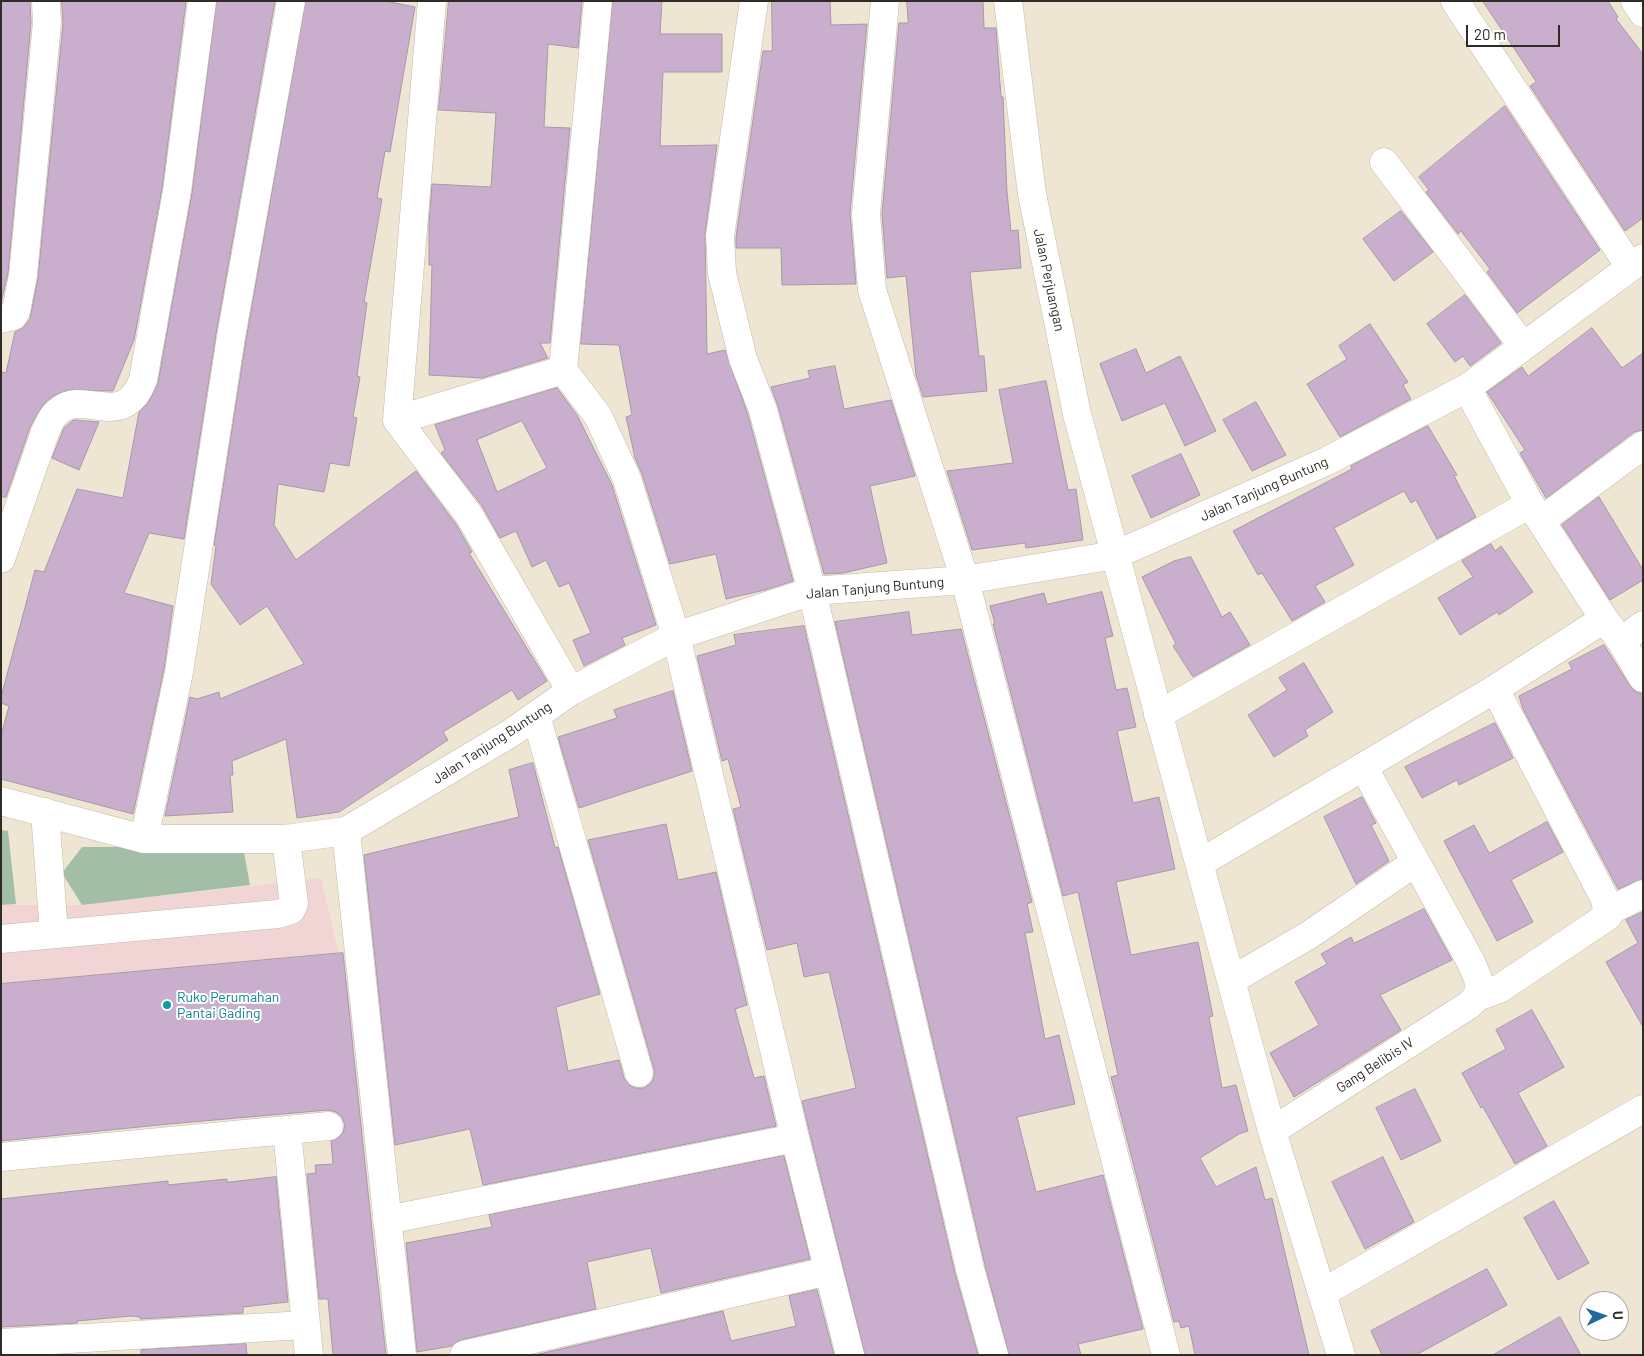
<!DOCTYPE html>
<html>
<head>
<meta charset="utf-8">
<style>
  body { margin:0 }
  #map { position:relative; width:1644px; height:1356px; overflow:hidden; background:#eee5d3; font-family:Barlow,sans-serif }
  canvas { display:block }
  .frame { position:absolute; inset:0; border:2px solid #2f2c25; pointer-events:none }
  .north { position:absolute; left:1579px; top:1291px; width:50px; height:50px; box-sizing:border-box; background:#fff; border:1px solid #acaba8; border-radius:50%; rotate:87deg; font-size:14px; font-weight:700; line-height:20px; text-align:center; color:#2f2c25 }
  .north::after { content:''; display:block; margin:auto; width:18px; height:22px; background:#226a9e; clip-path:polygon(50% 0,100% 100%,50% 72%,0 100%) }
  .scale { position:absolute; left:1466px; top:25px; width:94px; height:22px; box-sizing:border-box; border:2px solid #2f2c25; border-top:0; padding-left:6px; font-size:15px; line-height:18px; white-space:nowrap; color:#2f2c25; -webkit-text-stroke:4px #fff; paint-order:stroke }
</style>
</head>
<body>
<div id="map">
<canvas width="1644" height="1356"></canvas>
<div class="frame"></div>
<div class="north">U</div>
<div class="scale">20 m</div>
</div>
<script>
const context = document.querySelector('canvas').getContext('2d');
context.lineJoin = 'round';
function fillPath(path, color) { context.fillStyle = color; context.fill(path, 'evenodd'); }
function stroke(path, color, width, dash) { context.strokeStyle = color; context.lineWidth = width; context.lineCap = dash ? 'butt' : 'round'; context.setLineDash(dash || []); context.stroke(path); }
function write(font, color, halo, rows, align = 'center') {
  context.font = font + ' Barlow,sans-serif'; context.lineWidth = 4; context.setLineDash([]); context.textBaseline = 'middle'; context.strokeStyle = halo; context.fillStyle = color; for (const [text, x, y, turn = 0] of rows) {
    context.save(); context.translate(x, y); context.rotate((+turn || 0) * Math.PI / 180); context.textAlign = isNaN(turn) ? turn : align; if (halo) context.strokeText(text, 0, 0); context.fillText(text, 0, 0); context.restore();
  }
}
const commercial = new Path2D(`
  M321 878 360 1045 1 1072V905H82Z`);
const green = new Path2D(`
  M1 830 8 831 16 904 1 905Z
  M82 847H243L250 885 82 905 62 873Z`);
const building = new Path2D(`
  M1 1H30L31 23 8 273 1 303Z
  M62 1H186L162 189 134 340 113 391 68 390 53 396 43 405 30 427 6 497H1V372L6 373 15 332 23 328 30 319 38 278 63 24Z
  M217 1H275L216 334 184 539 149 533 124 593 173 606 164 669 133 814 1 779V736L9 706 1 703V697L35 570 44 572 77 489 123 498 139 412 148 403 158 383 192 193Z
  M306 1H385L415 7 390 152 385 151 377 198 382 199 364 302 367 303 357 376 360 377 353 417 357 418 349 466 330 463 324 492 278 484 274 525 296 560 416 471 456 524 472 552 469 553 547 681 518 700 512 690 443 732 448 740 339 812 297 818 286 739 232 761 233 775H230L233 812 165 816 190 697 197 699 219 692 220 699 304 664 267 606 240 625 211 584 216 546 214 545 246 340Z
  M449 1H582L578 48 548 44 544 127 570 128 550 343H540L548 358 482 378 429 375 432 265H429V224L432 184 491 187 496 113 439 110Z
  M613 1H662L660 34H722V72H663L660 146 717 145 705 234 707 354 725 350 748 415 793 581 765 590 726 599 716 554 670 564 642 474 635 458 626 417 632 415 619 345 581 344Z
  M772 1H830L831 25 867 24 850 213 856 284 782 285 781 248H736V237L763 51H772Z
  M907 1H983L984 28H996L1001 97H1003L1007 192 1011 231 1018 230 1021 268 970 272 979 356H984L987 391 923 397 916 375 906 276 887 278 882 214 899 23H908Z
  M1483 1H1608L1618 17 1616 19 1643 54V218L1625 231 1530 86 1536 82Z
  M1505 106 1600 250 1517 313 1487 272 1490 269 1461 231 1458 234 1426 192 1429 190 1419 177Z
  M1401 211 1433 252 1394 281 1363 239Z
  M1465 295 1501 343 1470 366 1463 356 1455 362 1427 324Z
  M1370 324 1408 382 1403 385 1411 399 1340 437 1307 384 1347 359 1339 346Z
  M1592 328 1622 368 1643 353V430L1634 432 1546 498 1520 453 1525 450 1487 392 1522 367 1528 376Z
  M1136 349 1146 373 1180 356 1216 431 1185 446 1165 403 1122 421 1100 364Z
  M835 366 844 409 891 400 915 476 870 486 887 563 843 573 824 574 778 406 771 387 810 378 808 371Z
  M1046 381 1068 490 1076 489 1083 540 1026 548 1025 543 972 550 947 471 1013 463 999 390Z
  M557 388 577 415 612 485 656 625 622 638 625 645 584 666 573 640 591 633 569 583 559 587 546 560 532 567 516 531 500 538 482 506 441 453 445 450 435 425ZM522 421 547 468 497 492 477 440Z
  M1256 402 1286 455 1252 471 1223 420Z
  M74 420 99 422 79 470 52 458 64 428Z
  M1428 426 1457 475 1454 476 1476 517 1437 539 1416 500 1411 503 1404 491 1334 528 1354 565 1315 586 1325 602 1292 621 1262 573 1258 575 1233 531 1352 469 1351 466Z
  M1181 454 1200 495 1151 518 1132 476Z
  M1599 497 1643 570V580L1610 600 1562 525Z
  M1491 544 1495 551 1501 546 1533 592 1499 615 1497 612 1460 635 1438 598 1473 577 1462 561Z
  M1191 557 1222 617 1230 612 1250 645 1193 677 1173 646 1176 644 1142 577 1174 561Z
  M1102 592 1113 636 1105 638 1116 690 1127 688 1136 727 1117 731 1133 803 1159 797 1175 869 1116 882 1131 955 1198 942 1213 1016 1209 1017 1222 1088 1236 1085 1248 1131 1239 1134 1200 1158 1216 1187 1256 1167 1265 1200 1272 1198 1309 1355H1195L1189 1326 1181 1328 1179 1321 1174 1322 1111 1077 1118 1075 1078 892 1063 896 993 624H995L990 606 1044 593 1047 604Z
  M909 612 912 635 961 629 1032 902 1027 904 1033 932 1025 933 1045 1039 1059 1035 1075 1104 1017 1117 1036 1192 1103 1175 1143 1329 1078 1344 1081 1355H1009L985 1265 835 622Z
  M804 626 955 1273 978 1355H865L810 1134 802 1101 856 1088 829 972 804 977 797 943 767 950 733 809 741 807 728 759 722 761 697 656 736 645 734 635Z
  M1604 645 1630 686 1636 692 1643 694V879L1618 889 1523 709 1519 696 1572 669 1569 663Z
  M1304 663 1333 712 1305 730 1308 736 1274 757 1248 715 1287 690 1279 678Z
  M673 691 692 771 579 808 558 737 617 718 614 710Z
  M1495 723 1513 758 1459 785 1457 780 1422 798 1405 767Z
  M533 763 555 848 558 847 600 994 556 1007 568 1071 619 1060 624 1078 629 1085 635 1088H644L651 1083 654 1077V1069L588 840 666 824 678 880 716 872 747 1005 735 1009 754 1078 764 1076 776 1126 483 1185 470 1129 395 1145 364 855 519 817 509 770Z
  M1362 797 1376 823 1371 825 1389 861 1356 884 1324 817Z
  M1547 822 1563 852 1511 880 1533 922 1497 941 1444 841 1474 825 1489 853Z
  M1424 909 1452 960 1380 995 1401 1030 1294 1097 1270 1053 1319 1025 1295 982 1327 964 1321 954 1351 937 1354 943Z
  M1643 912V1027L1606 962 1638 943 1626 920Z
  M343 953 374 1249 386 1355H333L328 1299H319L307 1174 316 1173 315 1165 333 1164 331 1141 338 1138 343 1133 345 1125 342 1117 336 1112 328 1110 169 1124 1 1141V984Z
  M1532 1010 1564 1067 1518 1093 1547 1146 1515 1164 1483 1107 1481 1108 1462 1073 1506 1049 1496 1030Z
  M1415 1089 1441 1141 1401 1160 1376 1108Z
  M784 1156 810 1259 661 1293 651 1248 587 1262 596 1309 460 1340 452 1346 417 1352 406 1243 492 1227 489 1215Z
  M1383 1157 1414 1222 1365 1249 1332 1182Z
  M276 1177 288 1302 243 1307V1313L140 1319V1317L131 1316 77 1321V1323L1 1327V1199L168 1181V1185L227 1179V1182Z
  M1554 1201 1589 1263 1558 1280 1524 1218Z
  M1487 1269 1507 1305 1416 1355H1382L1371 1331Z
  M817 1290 834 1355H535L723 1311 731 1341 796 1326 789 1296Z
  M1560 1317 1581 1355H1493Z
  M246 1344 247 1355H141V1350Z`);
const minor = new Path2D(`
  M432 1 397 420 469 515 571 691
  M598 1 563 370 598 416 627 479 676 636 795 1138 850 1355
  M754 1 720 236 722 273 743 359 763 410 812 591 970 1269 994 1355
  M885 1 866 214 872 290 965 580 1166 1355
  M1008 1 1032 194 1077 414 1272 1131 1341 1355
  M1455 1 1630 267
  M1635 1 1643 13
  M1384 162 1523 346
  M1 319 13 316 16 311 23 275 47 23 46 1
  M1467 388 1530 504 1604 619 1621 641 1643 678
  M397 420 563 370
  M1542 520 1643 445
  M1 559 45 432C49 424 52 415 60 410 86 390 123 431 143 380L177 191 202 1
  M1621 641 1643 625
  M1158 715 1530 504
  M536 716 639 1073
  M1364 768 1471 962 1480 984 1477 997
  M1 801 144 839H286L346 831 511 733 571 691 676 636 812 591 965 580 1115 555 1327 461 1467 388 1643 258
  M45 812 54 934
  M346 831 402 1355
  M144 839 179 672 231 337 291 1
  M1200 863 1495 689 1604 619
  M1609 911 1643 894
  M1 939 278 914 291 910 294 904 286 839
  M1232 980 1309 935 1416 862
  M287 1131 309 1355
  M1272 1131 1469 1005 1477 997 1499 989 1608 916 1605 899 1495 689
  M1 1157 329 1126
  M387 1220 795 1138
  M1322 1293 1643 1109
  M1 1343 305 1325
  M464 1355 828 1271`);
const markers = [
  [167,1005,5,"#0f9aa8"]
];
const streetNames = [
  ["Jalan Perjuangan",1049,280,78],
  ["Jalan Tanjung Buntung",1264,489,-24],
  ["Jalan Tanjung Buntung",875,588,-5],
  ["Jalan Tanjung Buntung",492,743,-33],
  ["Gang Belibis IV",1375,1065,-33]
];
const cultureNames = [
  ["Ruko Perumahan",177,997],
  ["Pantai Gading",177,1013]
];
fillPath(commercial, '#f0d5d4');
fillPath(green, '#a2bea7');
fillPath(building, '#caaecd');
stroke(building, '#a699a7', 1);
stroke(minor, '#c3baa9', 29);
stroke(minor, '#fff', 28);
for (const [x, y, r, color] of markers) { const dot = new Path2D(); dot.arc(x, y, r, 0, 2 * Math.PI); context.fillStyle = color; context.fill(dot); stroke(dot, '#fff', 2); }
write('14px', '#2f2c25', '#fff', streetNames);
write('14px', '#0d838f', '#fff', cultureNames, 'left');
</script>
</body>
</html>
